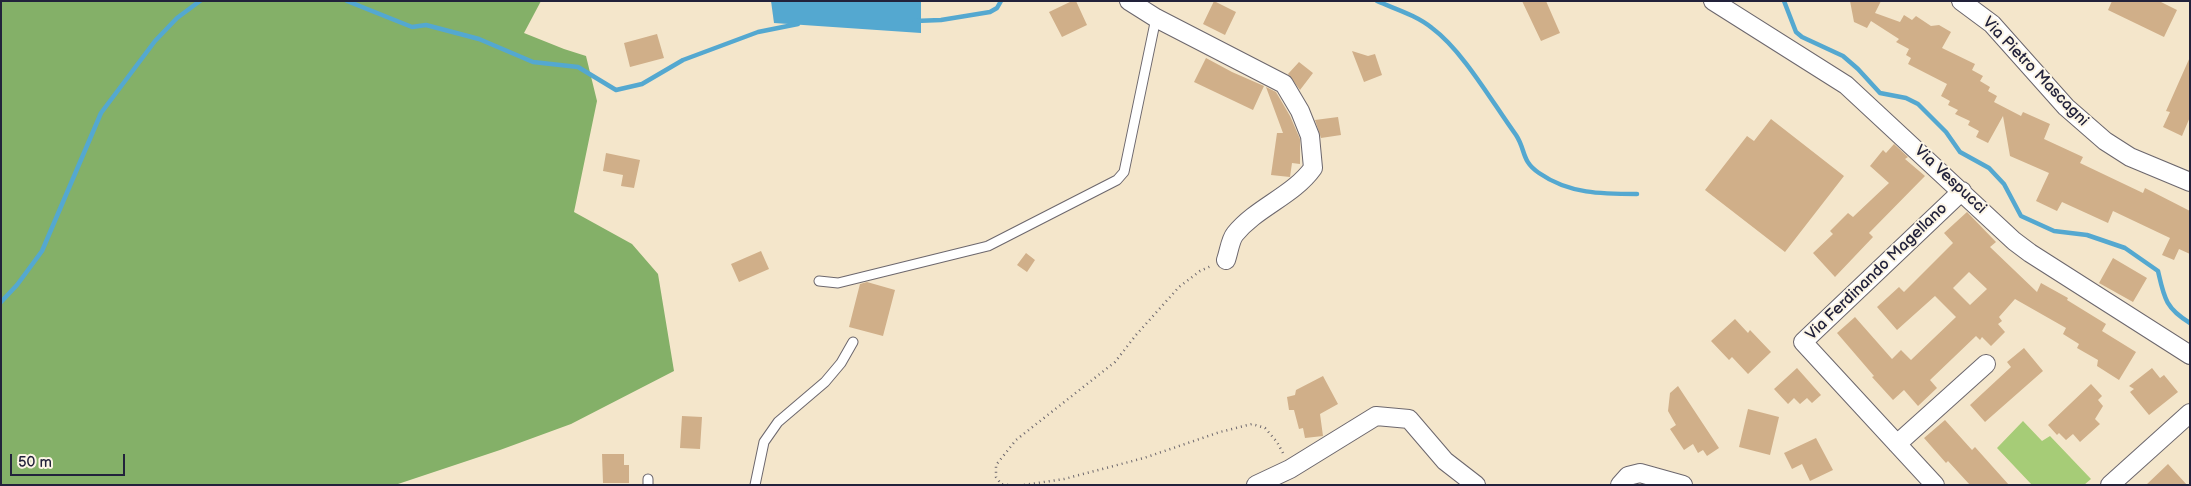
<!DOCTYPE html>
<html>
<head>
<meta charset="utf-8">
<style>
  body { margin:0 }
  #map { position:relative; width:2191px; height:486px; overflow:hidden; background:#f4e6cb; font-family:"Balsamiq Sans",sans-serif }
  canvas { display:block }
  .frame { position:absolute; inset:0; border:2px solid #22223b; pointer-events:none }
  .scale { position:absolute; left:10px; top:454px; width:115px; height:22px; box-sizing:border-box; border:2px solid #22223b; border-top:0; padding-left:6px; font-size:15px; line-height:18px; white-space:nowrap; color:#22223b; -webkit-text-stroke:4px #fcf5e5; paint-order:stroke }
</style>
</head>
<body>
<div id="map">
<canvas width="2191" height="486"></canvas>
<div class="frame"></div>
<div class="scale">50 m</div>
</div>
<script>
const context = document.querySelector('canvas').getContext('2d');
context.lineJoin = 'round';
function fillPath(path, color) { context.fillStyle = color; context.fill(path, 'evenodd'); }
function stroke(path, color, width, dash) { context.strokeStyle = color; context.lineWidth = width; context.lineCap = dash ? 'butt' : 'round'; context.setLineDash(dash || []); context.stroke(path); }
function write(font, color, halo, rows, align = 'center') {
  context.font = font + ' "Balsamiq Sans",sans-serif'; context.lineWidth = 4; context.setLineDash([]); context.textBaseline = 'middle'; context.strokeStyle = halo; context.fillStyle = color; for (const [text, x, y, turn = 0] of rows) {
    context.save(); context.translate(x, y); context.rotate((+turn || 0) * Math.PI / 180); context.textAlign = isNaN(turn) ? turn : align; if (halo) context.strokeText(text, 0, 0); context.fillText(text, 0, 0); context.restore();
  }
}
const green = new Path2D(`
  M2023 421 2042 441 2050 436 2091 479 2084 485H2032L1997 448Z`);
const forest = new Path2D(`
  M1 1H541L524 33 564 49 586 56 597 101 574 212 632 244 658 274 674 371 571 424 500 450 395 485H1Z`);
const water = new Path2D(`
  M771 1H921V33L774 23Z`);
const stream = new Path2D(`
  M347 1 412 27 426 25 479 39 533 62 578 67 616 90 642 84 683 60 758 32 798 24
  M1377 1C1395 9 1416 15 1432 28 1463 51 1492 102 1516 135 1526 150 1521 161 1539 173 1569 194 1602 194 1637 194
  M1784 1 1796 32 1802 37 1843 56 1858 69 1880 93 1906 98 1918 104 1946 132 1960 152 1989 168 2004 184 2021 216 2054 231 2087 235 2125 248 2158 271C2164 297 2165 308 2190 323
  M915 21 941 20 990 12 997 8 1001 1
  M1 302 17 285 42 251 101 113 155 41 177 18 200 1`);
const building = new Path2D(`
  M1072 1H1076L1087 25 1062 37 1049 12Z
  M1214 1 1236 12 1225 35 1203 24Z
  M1522 1H1546L1560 33 1541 41Z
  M1850 1H1881L1875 13 1900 22 1904 15 1912 20 1916 16 1931 26 1939 25 1951 32 1942 48 1975 64 1972 70 1983 76 1980 81 1990 87 1988 91 1997 96 1994 102 2021 116 2023 112 2050 124 2044 139 2083 157 2080 163 2143 193 2145 188 2190 211V254L2179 249 2174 260 2162 255 2170 238 2113 211 2108 223 2062 202 2057 211 2036 201 2049 173 2010 156 2003 116 1988 143 1976 137 1979 131 1968 125 1970 121 1955 114 1958 110 1948 105 1950 101 1941 96 1947 84 1908 64 1911 58 1906 55 1909 49 1896 42 1899 39 1871 21 1867 28 1854 22Z
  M2112 1H2159L2177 10 2164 37 2108 10Z
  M657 34 664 58 630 67 624 43Z
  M1352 51 1368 56 1375 54 1382 75 1364 82Z
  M2190 57V117L2182 136 2163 127 2170 112 2166 111Z
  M1206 58 1232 72 1264 86 1253 110 1194 82Z
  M1299 62 1313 73 1300 90 1288 74Z
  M1266 87 1276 92 1290 116 1300 139V164L1292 163 1290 177 1271 175 1277 133H1283Z
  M1338 117 1341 135 1321 138 1315 120Z
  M1771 119 1844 176 1785 252 1705 190 1747 136 1754 141Z
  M1894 144 1908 157 1905 159 1925 176 1869 233 1873 237 1835 277 1813 253 1833 234 1830 231 1848 213 1853 217 1889 183 1870 166 1883 150 1886 153Z
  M606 153 640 160 634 188 621 186 623 175 603 171Z
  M1967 212 1996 242 1990 247 2037 292 2041 283 2068 298 2067 300 2106 324 2102 331 2136 352 2119 380 2097 366 2098 360 2077 348 2079 344 2063 334 2066 328 2015 299 1999 317 2002 321 1998 324 2005 332 1991 346 1982 337 1980 340 1976 336 1930 380 1937 388 1918 406 1904 390 1893 400 1872 377 1874 376 1837 333 1855 317 1892 359 1901 350 1911 360 1956 317 1935 296 1897 330 1877 307 1899 287 1904 292 1953 243 1944 233ZM1969 272 1987 289 1970 305 1953 288Z
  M761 251 769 269 739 282 731 264Z
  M1026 253 1035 260 1027 272 1017 265Z
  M2113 258 2147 278 2133 302 2099 283Z
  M867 282 895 290 883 336 849 327 860 284Z
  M1735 319 1748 333 1750 330 1771 352 1748 374 1732 357 1729 360 1711 341Z
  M2024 348 2043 371 1985 422 1970 405 2011 367 2007 362Z
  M1797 368 1821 395 1812 403 1807 398 1800 404 1794 398 1788 404 1774 389Z
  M2152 368 2160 378 2164 375 2178 392 2149 415 2130 392 2134 389 2129 386Z
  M1323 376 1338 404 1320 414 1323 436 1305 438 1303 428 1299 429 1294 410H1289L1287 397 1295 395 1296 390Z
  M2091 384 2102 396 2098 400 2103 406 2095 419 2100 424 2080 442 2073 434 2066 440 2059 433 2057 435 2048 425Z
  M1678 386 1719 448 1707 456 1703 450 1698 453 1693 444 1684 450 1670 429 1676 425 1668 411 1670 393Z
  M1748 409 1779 417 1770 455 1739 447Z
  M682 416 702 417 700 449 680 448Z
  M1945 420 1972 450 1975 447 2009 485H1970L1948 461 1946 463 1924 438Z
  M1816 438 1833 470 1810 481 1802 464 1792 469 1784 453Z
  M602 454H624V465H629V483H603Z
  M2168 464 2187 485H2146Z`);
const path = new Path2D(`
  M1008 485 1001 484 996 477V465L1016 440 1115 362 1136 335 1179 287 1200 271 1211 266
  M1024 485 1064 479 1144 458 1220 432 1252 424 1265 428 1277 442 1284 455`);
const lane = new Path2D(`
  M819 281 838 283 988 246 1117 180 1124 172 1156 18
  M648 485V479
  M755 485 764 442 778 422 825 382 841 363 853 342`);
const street = new Path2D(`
  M1129 1 1156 18 1284 84 1300 111 1310 136 1313 168C1293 196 1257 207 1235 234 1230 240 1229 252 1226 260
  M1713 1 1846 85 2014 241 2030 253 2190 355
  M1961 1 1992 24 2066 107 2105 141 2130 157 2190 182
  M1897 444 1986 364
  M1256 485 1290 469 1376 416 1409 419 1445 461 1476 485
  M1620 485 1628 476 1640 473 1683 485
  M1935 485 1803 342 1962 191
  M2110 485 2190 413`);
const streetNames = [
  ["Via Pietro Mascagni",2035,72,46],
  ["Via Vespucci",1950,180,43],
  ["Via Ferdinando Magellano",1877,272,-44]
];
fillPath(green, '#a6cc77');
fillPath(forest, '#84b068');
fillPath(water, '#54a8d0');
stroke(stream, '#54a8d0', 4.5);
fillPath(building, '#d0af89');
stroke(lane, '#6c676d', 11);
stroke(street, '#6c676d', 20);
stroke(path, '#6c676d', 2.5, [1, 4]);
stroke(lane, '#fff', 9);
stroke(street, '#fff', 18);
write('16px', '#22223b', '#fcf5e5', streetNames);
</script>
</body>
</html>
